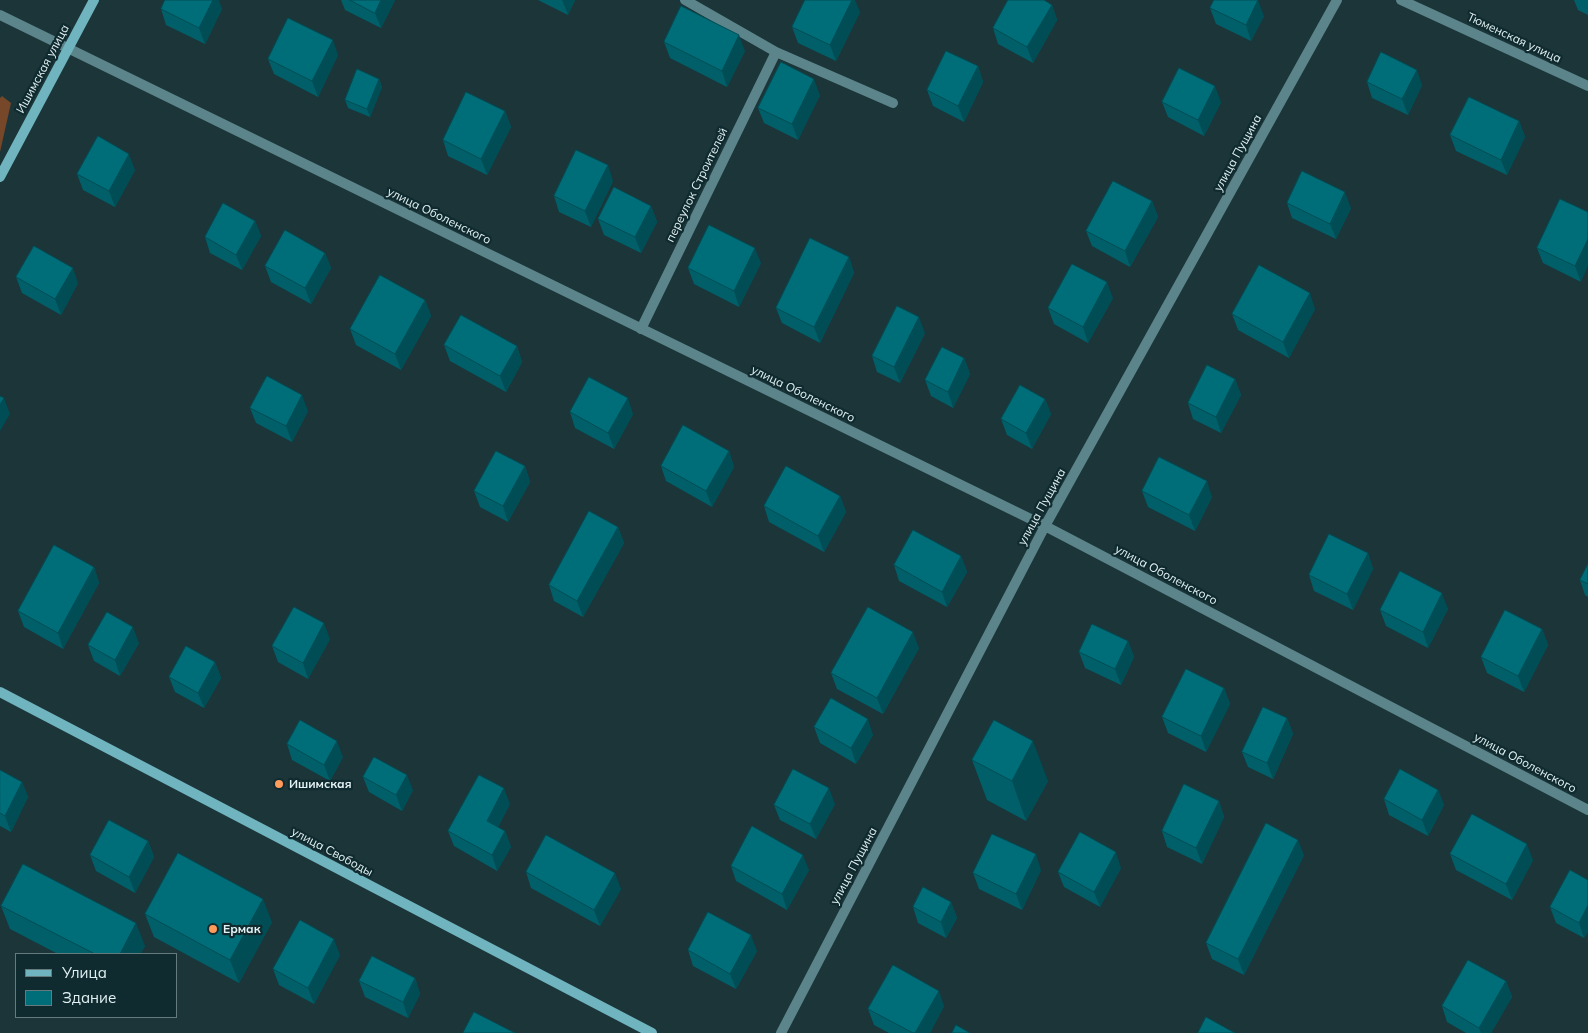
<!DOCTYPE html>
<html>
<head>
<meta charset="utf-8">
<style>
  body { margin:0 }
  #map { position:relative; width:1588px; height:1033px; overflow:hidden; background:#1b3539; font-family:Mulish,sans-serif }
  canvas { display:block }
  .legend { position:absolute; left:15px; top:953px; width:162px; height:65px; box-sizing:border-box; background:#102b2f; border:1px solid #647a7d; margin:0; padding:6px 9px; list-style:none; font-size:15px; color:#e2f1f3 }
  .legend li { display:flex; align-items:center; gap:10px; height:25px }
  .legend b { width:25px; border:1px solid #647a7d }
</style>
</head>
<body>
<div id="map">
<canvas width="1588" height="1033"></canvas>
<ul class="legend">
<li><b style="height:6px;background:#6fb4be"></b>Улица</li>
<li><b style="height:14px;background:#006e79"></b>Здание</li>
</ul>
</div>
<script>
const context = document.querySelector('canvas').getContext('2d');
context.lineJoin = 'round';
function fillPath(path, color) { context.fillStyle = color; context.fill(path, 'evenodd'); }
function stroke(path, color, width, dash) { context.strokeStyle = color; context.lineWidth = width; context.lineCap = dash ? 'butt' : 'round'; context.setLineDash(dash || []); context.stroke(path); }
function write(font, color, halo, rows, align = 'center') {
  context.font = font + ' Mulish,sans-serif'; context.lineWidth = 4.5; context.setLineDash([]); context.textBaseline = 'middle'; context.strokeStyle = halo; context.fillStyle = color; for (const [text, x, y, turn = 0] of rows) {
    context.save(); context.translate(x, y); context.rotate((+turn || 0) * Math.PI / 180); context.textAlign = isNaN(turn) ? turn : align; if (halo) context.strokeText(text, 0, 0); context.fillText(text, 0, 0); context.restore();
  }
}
const green = new Path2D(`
  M2 96 11 103 0 152V98Z`);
const street = new Path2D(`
  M1401 0 1588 86
  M0 15 1045 526 1588 810
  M776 52 893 103
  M641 329 776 52 685 0
  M781 1033 1045 526 1337 0`);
const secondary = new Path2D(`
  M0 177 94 0
  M0 692 652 1033`);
const wall = new Path2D(`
  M341 0H395L381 28 345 10Z
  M538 0H575L568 15Z
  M1574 0H1588V15L1578 10Z
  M1052 5 1057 20 1033 63 998 44 993 28Z
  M1210 8 1264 16 1251 41 1216 24Z
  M161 9H222L205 44 166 25Z
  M860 12 836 61 798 43 792 27Z
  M664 42 745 51 727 87 670 58Z
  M338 55 318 97 274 74 268 59Z
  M978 66 983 82 964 122 933 106 927 90Z
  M379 79 382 87 370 117 348 108 345 100Z
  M1367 82 1422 85 1408 115 1372 98Z
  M820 95 798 140 764 123 758 108Z
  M1162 102H1221L1204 136 1168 117Z
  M505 111 511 127 487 175 448 156 443 140Z
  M1519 121 1525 137 1507 175 1456 151 1450 135Z
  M135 170 115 207 83 190 77 174Z
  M613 181 591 227 559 212 554 196Z
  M1560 199 1581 282 1543 263 1537 248Z
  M1152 201 1158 217 1130 267 1092 246 1086 231Z
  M1287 203 1351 208 1336 239 1292 218Z
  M651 206 657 222 641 253 604 235 598 219Z
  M255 221 261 236 242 270 210 253 205 237Z
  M325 253 331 268 311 304 271 282 265 266Z
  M849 257 854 273 820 343 782 323 776 308Z
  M761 263 739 307 694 284 688 268Z
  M16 277 78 283 61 315 22 293Z
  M1113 298 1088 343 1054 324 1048 308Z
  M425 300 431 316 401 370 356 345 350 329Z
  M1315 309 1289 358 1238 330 1232 314Z
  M925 333 900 383 877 372 872 356Z
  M444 345 517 346 522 362 506 392 450 361Z
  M964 358 970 374 953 408 931 396 925 380Z
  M1235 379 1241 395 1221 433 1193 419 1188 403Z
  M1045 399 1051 414 1032 449 1007 435 1001 419Z
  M250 408 308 411 292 442 256 423Z
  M570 412 633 414 614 449 575 428Z
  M729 451 734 467 712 507 666 481 661 466Z
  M525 466 530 482 508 522 480 507 474 491Z
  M1142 491 1212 497 1195 531 1148 507Z
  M840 496 846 512 824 552 769 522 764 506Z
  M618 527 624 543 583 617 554 601 549 585Z
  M1368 553 1373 569 1353 610 1314 591 1309 575Z
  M961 556 967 572 947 607 899 581 894 565Z
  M1588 564V597L1585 595 1580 580Z
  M94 567 99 583 63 649 24 627 18 611Z
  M1448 609 1428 648 1386 626 1380 610Z
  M1542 629 1548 645 1524 692 1487 673 1481 657Z
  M330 639 308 679 278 662 272 646Z
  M1128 641 1134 657 1121 685 1085 668 1079 652Z
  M139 643 120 676 94 661 88 645Z
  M919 648 883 714 837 689 831 673Z
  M215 662 221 678 204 708 175 692 169 677Z
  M1224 688 1230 704 1206 752 1168 733 1162 717Z
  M1287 718 1293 734 1273 779 1248 767 1242 752Z
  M814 727 873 735 856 764 820 743Z
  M287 744 343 757 330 781 292 760Z
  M972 760 1048 781 1026 821 987 800Z
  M0 770 22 782 28 797 11 832 0 826Z
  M363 777 413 790 402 811 369 792Z
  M1438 790 1444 805 1428 836 1389 815 1384 799Z
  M1219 801 1224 817 1202 864 1167 847 1162 831Z
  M510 804 498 827 505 831 511 847 497 871 454 846 448 831Z
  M835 804 816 839 780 820 774 805Z
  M148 841 154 857 135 893 96 871 90 855Z
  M1450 854 1533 860 1512 900 1456 870Z
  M1304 855 1244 975 1212 959 1206 943Z
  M731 866 809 870 787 910 736 881Z
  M1121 868 1100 907 1064 887 1058 872Z
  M1041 870 1022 910 979 889 973 873Z
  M526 872 621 889 600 926 531 888Z
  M1588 880V932L1584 938 1556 923 1550 907Z
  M951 902 957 918 946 938 918 923 913 907Z
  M1 906 145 946 140 954H58L10 929Z
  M145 914 272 922 239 983 154 937Z
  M688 950 757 951 736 989 693 966Z
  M340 955 314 1004 279 985 273 969Z
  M415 978 420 994 408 1018 365 997 359 981Z
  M1506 981 1512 997 1491 1033H1466L1447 1022 1442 1006Z
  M944 1006 930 1033H889L874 1025 868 1009Z`);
const shadedWall = new Path2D(`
  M213 0H219L222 9 205 44 199 28Z
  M381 0H395L381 28 375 13Z
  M562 0H575L568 15Z
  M852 0H855L860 12 836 61 830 45Z
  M1258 0 1264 16 1251 41 1246 25Z
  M1052 5 1057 20 1033 63 1027 47Z
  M739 35 745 51 727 87 722 71Z
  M333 40 338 55 318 97 312 81Z
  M978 66 983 82 964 122 958 106Z
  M1417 70 1422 85 1408 115 1402 99Z
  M379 79 382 87 370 117 367 109Z
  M814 79 820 95 798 140 792 124Z
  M1215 86 1221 102 1204 136 1198 120Z
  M505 111 511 127 487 175 481 159Z
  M1519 121 1525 137 1507 175 1501 160Z
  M129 154 135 170 115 207 109 191Z
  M608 165 613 181 591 227 585 211Z
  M1345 192 1351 208 1336 239 1330 224Z
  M1152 201 1158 217 1130 267 1125 251Z
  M651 206 657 222 641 253 635 237Z
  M255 221 261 236 242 270 236 255Z
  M1588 239V266L1581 282 1575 266Z
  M755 248 761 263 739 307 734 291Z
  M325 253 331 268 311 304 305 288Z
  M849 257 854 273 820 343 814 327Z
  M73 268 78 283 61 315 55 299Z
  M1107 282 1113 298 1088 343 1083 327Z
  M1310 293 1315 309 1289 358 1283 342Z
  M425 300 431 316 401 370 395 354Z
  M919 317 925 333 900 383 894 367Z
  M517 346 522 362 506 392 500 376Z
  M964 358 970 374 953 408 948 392Z
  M1235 379 1241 395 1221 433 1216 417Z
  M302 395 308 411 292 442 286 426Z
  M4 398 10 414 0 431V405Z
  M628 398 633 414 614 449 608 433Z
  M1045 399 1051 414 1032 449 1026 433Z
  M729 451 734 467 712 507 706 491Z
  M525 466 530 482 508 522 503 506Z
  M1207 481 1212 497 1195 531 1189 515Z
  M840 496 846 512 824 552 818 536Z
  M618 527 624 543 583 617 577 601Z
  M1368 553 1373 569 1353 610 1347 594Z
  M961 556 967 572 947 607 942 592Z
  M94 567 99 583 63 649 58 633Z
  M1442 593 1448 609 1428 648 1423 632Z
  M324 623 330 639 308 679 303 663Z
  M133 627 139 643 120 676 115 660Z
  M1542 629 1548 645 1524 692 1518 676Z
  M913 632 919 648 883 714 877 698Z
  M1128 641 1134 657 1121 685 1115 669Z
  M215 662 221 678 204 708 198 693Z
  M1224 688 1230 704 1206 752 1201 736Z
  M1287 718 1293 734 1273 779 1267 763Z
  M868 719 873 735 856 764 851 748Z
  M337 741 343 757 330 781 324 765Z
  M1033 741 1048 781 1026 821 1012 781Z
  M407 775 413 790 402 811 396 795Z
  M22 782 28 797 11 832 5 816Z
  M504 788 510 804 493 836 487 821Z
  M829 788 835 804 816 839 810 824Z
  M1438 790 1444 805 1428 836 1422 820Z
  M1219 801 1224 817 1202 864 1196 848Z
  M505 831 511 847 497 871 492 855Z
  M1298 840 1304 855 1244 975 1238 959Z
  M148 841 154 857 135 893 129 877Z
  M1527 844 1533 860 1512 900 1506 884Z
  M1116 852 1121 868 1100 907 1094 892Z
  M1036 854 1041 870 1022 910 1016 894Z
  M803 855 809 870 787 910 782 894Z
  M615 873 621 889 600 926 594 910Z
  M263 899 272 922 239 983 230 960Z
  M951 902 957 918 946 938 941 922Z
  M1588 905V932L1584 938 1579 923Z
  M136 923 145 946 140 954H120Z
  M751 935 757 951 736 989 730 974Z
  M334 939 340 955 314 1004 308 988Z
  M415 978 420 994 408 1018 403 1002Z
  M1506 981 1512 997 1491 1033H1481L1479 1028Z
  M939 991 944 1006 930 1033H915Z`);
const building = new Path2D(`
  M165 0H213L199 28 161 9Z
  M350 0H381L375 13Z
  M805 0H852L830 45 792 27Z
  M1008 0H1044L1052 5 1027 47 993 28Z
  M1214 0H1258L1246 25 1210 8Z
  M681 6 739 35 722 71 664 42Z
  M288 18 333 40 312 81 268 59Z
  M946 51 978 66 958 106 927 90Z
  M1381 52 1417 70 1402 99 1367 82Z
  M781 62 814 79 792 124 758 108Z
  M1179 68 1215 86 1198 120 1162 102Z
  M357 69 379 79 367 109 345 100Z
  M466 92 505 111 481 159 443 140Z
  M1469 97 1519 121 1501 160 1450 135Z
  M98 136 129 154 109 191 77 174Z
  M576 150 608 165 585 211 554 196Z
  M1302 171 1345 192 1330 224 1287 203Z
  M1113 181 1152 201 1125 251 1086 231Z
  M614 187 651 206 635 237 598 219Z
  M1560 199 1588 212V239L1575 266 1537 248Z
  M223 203 255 221 236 255 205 237Z
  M709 225 755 248 734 291 688 268Z
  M285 230 325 253 305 288 265 266Z
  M810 238 849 257 814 327 776 308Z
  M34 246 73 268 55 299 16 277Z
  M1072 264 1107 282 1083 327 1048 308Z
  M1259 265 1310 293 1283 342 1232 314Z
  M380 275 425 300 395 354 350 329Z
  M897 306 919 317 894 367 872 356Z
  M461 315 517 346 500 376 444 345Z
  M942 347 964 358 948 392 925 380Z
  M1207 365 1235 379 1216 417 1188 403Z
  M267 376 302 395 286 426 250 408Z
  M589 377 628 398 608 433 570 412Z
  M1020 385 1045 399 1026 433 1001 419Z
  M0 396 4 398 0 405Z
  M683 425 729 451 706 491 661 466Z
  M496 451 525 466 503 506 474 491Z
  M1159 457 1207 481 1189 515 1142 491Z
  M786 466 840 496 818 536 764 506Z
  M589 511 618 527 577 601 549 585Z
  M913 530 961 556 942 592 894 565Z
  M1329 534 1368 553 1347 594 1309 575Z
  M54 545 94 567 58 633 18 611Z
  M1588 564V584L1580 580Z
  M1400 571 1442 593 1423 632 1380 610Z
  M294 607 324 623 303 663 272 646Z
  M868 607 913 632 877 698 831 673Z
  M1505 610 1542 629 1518 676 1481 657Z
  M107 612 133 627 115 660 88 645Z
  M1092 624 1128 641 1115 669 1079 652Z
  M186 646 215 662 198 693 169 677Z
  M1186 669 1224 688 1201 736 1162 717Z
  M831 698 868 719 851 748 814 727Z
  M1263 707 1287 718 1267 763 1242 752Z
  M300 720 337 741 324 765 287 744Z
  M994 720 1033 741 1012 781 972 760Z
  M374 757 407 775 396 795 363 777Z
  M793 769 829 788 810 824 774 805Z
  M1400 769 1438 790 1422 820 1384 799Z
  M0 770 22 782 5 816 0 813Z
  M479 775 504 788 487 821 505 831 492 855 448 831Z
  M1184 784 1219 801 1196 848 1162 831Z
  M1472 814 1527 844 1506 884 1450 854Z
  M109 820 148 841 129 877 90 855Z
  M1266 823 1298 840 1238 959 1206 943Z
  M752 826 803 855 782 894 731 866Z
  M1080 832 1116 852 1094 892 1058 872Z
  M992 834 1036 854 1016 894 973 873Z
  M546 835 615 873 594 910 526 872Z
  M178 853 263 899 230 960 145 914Z
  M23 864 136 923 120 954H95L1 906Z
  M1570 870 1588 880V905L1579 923 1550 907Z
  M923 887 951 902 941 922 913 907Z
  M708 912 751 935 730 974 688 950Z
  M300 920 334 939 308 988 273 969Z
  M372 956 415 978 403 1002 359 981Z
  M1468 960 1506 981 1479 1028 1442 1006Z
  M893 965 939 991 915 1033H913L868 1009Z
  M474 1012 515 1033H463Z
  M1206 1017 1235 1033H1198Z
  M956 1025 970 1033H952Z`);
const markers = [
  [279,784,5,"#ff9b5b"],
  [213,929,5,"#ff9b5b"]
];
const streetNames = [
  ["Тюменская улица",1514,38,25],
  ["Ишимская улица",43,69,-62],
  ["улица Пущина",1238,153,-61],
  ["переулок Строителей",697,185,-64],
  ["улица Оболенского",439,216,26],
  ["улица Оболенского",803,394,26],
  ["улица Пущина",1042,507,-61],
  ["улица Оболенского",1166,575,28],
  ["улица Оболенского",1525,763,28],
  ["улица Свободы",332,852,28],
  ["улица Пущина",854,866,-62]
];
const poiNames = [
  ["Ишимская",289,784],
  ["Ермак",223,929]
];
fillPath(green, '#774729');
stroke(street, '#5b858b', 10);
stroke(secondary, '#6fb4be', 10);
fillPath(wall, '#005f68');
fillPath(shadedWall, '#004d55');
fillPath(building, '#006e79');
stroke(building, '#004d55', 1);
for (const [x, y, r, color] of markers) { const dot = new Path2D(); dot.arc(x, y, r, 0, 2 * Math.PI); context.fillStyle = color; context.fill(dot); stroke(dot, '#102b2f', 2); }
write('12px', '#e2f1f3', '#102b2f', streetNames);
write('bold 12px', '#e2f1f3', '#102b2f', poiNames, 'left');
</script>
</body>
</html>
